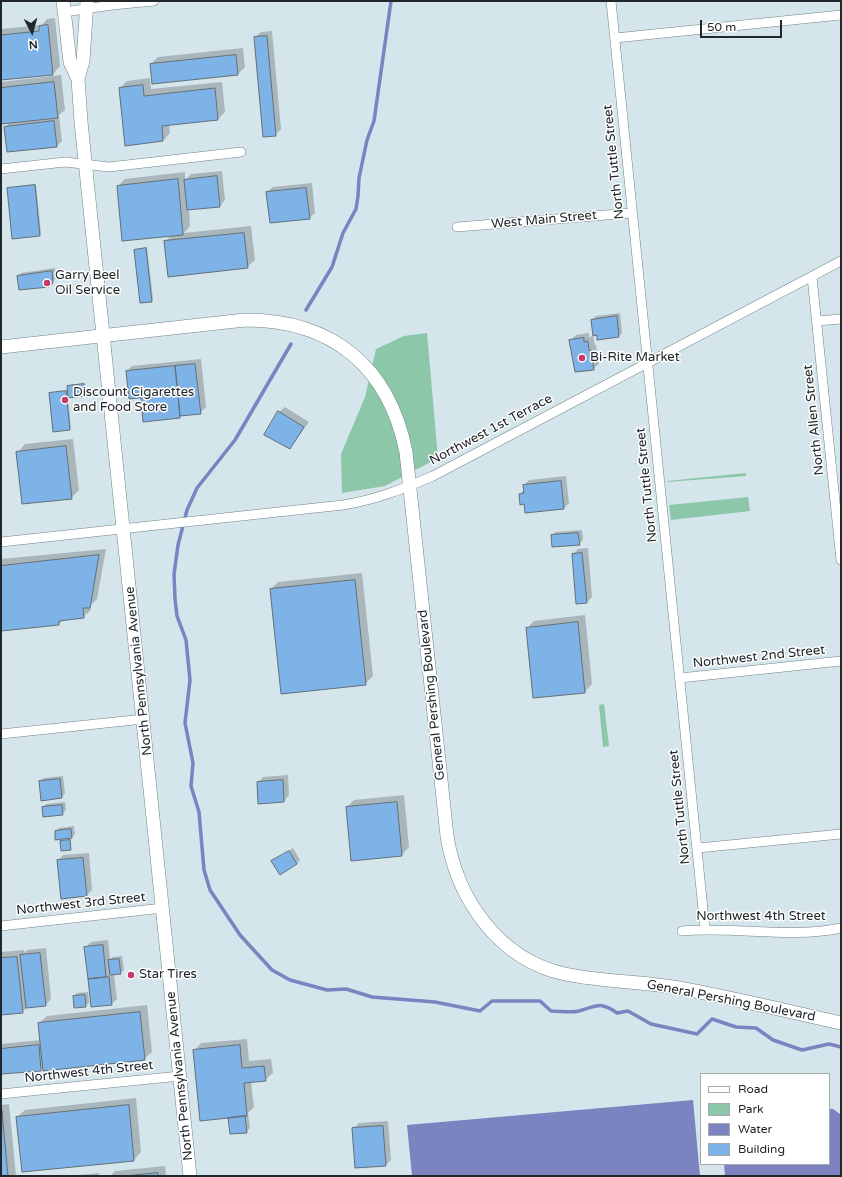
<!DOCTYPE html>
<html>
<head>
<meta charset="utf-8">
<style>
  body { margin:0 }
  #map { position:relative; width:842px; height:1177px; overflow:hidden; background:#d4e5eb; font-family:"Varela Round",sans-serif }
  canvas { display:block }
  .frame { position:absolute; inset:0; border:2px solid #21272a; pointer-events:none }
  .legend { position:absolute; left:700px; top:1073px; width:130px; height:92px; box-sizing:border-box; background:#fff; border:1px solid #a6a9aa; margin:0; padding:5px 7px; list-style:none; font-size:12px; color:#21272a }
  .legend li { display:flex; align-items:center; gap:8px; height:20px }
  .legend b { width:20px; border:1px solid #a6a9aa }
  .north { position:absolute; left:12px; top:12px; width:40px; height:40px; -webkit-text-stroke:3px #fff; paint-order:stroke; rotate:174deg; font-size:11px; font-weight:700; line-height:16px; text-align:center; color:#21272a }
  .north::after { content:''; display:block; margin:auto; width:14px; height:18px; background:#21272a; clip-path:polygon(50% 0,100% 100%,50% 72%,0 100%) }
  .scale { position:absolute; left:700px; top:20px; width:82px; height:18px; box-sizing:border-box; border:2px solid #21272a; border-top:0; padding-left:5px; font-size:12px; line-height:14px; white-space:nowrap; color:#21272a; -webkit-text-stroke:3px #fff; paint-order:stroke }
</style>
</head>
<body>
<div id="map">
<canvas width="842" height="1177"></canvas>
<div class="frame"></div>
<ul class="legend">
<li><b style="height:5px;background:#fff"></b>Road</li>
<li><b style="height:11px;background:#8cc7aa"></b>Park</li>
<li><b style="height:11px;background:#7b83c1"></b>Water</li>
<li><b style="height:11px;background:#7eb3e7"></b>Building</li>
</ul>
<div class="north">N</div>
<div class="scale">50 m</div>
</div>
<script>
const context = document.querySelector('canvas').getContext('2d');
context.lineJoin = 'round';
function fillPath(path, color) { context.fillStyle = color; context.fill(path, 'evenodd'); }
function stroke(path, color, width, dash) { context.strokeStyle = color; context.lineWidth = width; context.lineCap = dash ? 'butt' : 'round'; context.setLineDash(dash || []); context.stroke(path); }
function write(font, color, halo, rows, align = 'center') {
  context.font = font + ' "Varela Round",sans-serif'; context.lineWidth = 3; context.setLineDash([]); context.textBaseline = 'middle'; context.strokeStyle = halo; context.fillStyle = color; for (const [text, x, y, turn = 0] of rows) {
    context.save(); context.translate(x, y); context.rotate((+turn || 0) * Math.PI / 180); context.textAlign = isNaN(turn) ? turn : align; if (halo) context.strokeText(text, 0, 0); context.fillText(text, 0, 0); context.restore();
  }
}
const green = new Path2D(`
  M427 333 438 458 385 486 342 493 341 454 365 397 376 349 404 336Z
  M746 473V476L667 482V481Z
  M748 497 750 511 671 520 669 505Z
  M604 704 609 746 603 747 599 705Z`);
const water = new Path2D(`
  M693 1100 700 1176H412L407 1125Z
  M829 1109H833L840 1114 841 1176H725L724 1164H829Z`);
const shadow = new Path2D(`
  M55 18 60 66 53 74 1 79V29L42 25 47 19Z
  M272 31 281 129 275 135 255 37 261 32Z
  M243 48 245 67 238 74 153 83 151 64 158 57Z
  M61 75 65 110 59 115 62 141 57 146 5 127 10 122 1 123V82Z
  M150 78 151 89 222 82 225 112 218 119 169 124 170 133 163 141 120 88 127 81Z
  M222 171 225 200 220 206 189 209 190 226 184 233 251 226 255 260 247 267 165 241 172 235 118 186 125 179 185 172V180L191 174Z
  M312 183 315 213 309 218 267 192 273 187Z
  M36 184 41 233 40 235 8 188Z
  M147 247 153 299 151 301 135 250Z
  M55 268 56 278 49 286 18 276 21 273Z
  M620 313 622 333 619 336 598 339 592 320 596 316Z
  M589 333V337L593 336 595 345H596L599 364 593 369 571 340 576 335Z
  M201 359 206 407 200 413 144 421 141 397 127 371 132 366Z
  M85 383 86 394 85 395 68 397 71 428 69 429 50 393 68 390 69 385Z
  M285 407 309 422 290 448 279 412Z
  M73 439 79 490 71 498 18 452 25 444Z
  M566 476 569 503 564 508 525 503 520 494 524 490V485L529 480Z
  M582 530 583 540 579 544 552 536 555 532Z
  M588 548 592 597 587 602 577 603 573 554 578 549Z
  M106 549 97 599 90 606 91 610 83 617 64 619 59 624 1 630V559Z
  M362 573 373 676 365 684 271 589 278 582Z
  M585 615 592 684 585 692 534 697 527 628 534 621Z
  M288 775 289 795 284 801 258 783 263 777Z
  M63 776 65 794 61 797 40 781 44 778Z
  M404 795 409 847 402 855 347 807 354 800Z
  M65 802 66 810 62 814 43 807 46 804Z
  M74 826 75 834 72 837 56 831 59 828Z
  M71 839V849L61 842 62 840Z
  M293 848 300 860 297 864 273 861Z
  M89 853 92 890 87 895 62 898 58 861 63 855Z
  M108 940 110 960 112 957 122 956 124 970 120 973 114 974 117 999 111 1004 92 1006 86 947 91 942Z
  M46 948 51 999 46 1005 28 1007 22 1012 1 1014V952L24 950V953L27 950Z
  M88 992 89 1003 85 1006 74 997 77 993Z
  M147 1005 152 1052 144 1059 44 1066 41 1070 1 1073V1044L41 1040 39 1023 47 1016Z
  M247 1039 249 1061 271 1059 273 1073 265 1080 251 1081 254 1107 248 1113 250 1128 246 1132 230 1118 194 1051 201 1043Z
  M136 1098 141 1152 134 1160 17 1117 25 1110Z
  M9 1104 16 1176H1V1105Z
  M388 1121 391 1160 386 1165 353 1129 359 1123Z
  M165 1166 166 1176H110L115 1171Z
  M99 1173V1176H68Z`);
const stream = new Path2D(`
  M306 310 332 267 343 233 356 209 358 196 359 178 367 140 374 121 391 1
  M291 344 235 440 197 488 187 510 178 545 174 574 175 599 177 616 186 640 190 680 185 723 193 763 191 786 199 812 204 870 210 890 240 935 272 970 290 980 327 990 346 989 372 997 435 1002 480 1011 492 1001H540L551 1011C560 1011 571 1013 579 1011 597 1006 601 1001 617 1013L628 1011 651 1024 697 1034 712 1019 736 1027 756 1028 773 1040 802 1050 829 1044 841 1047`);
const building = new Path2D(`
  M48 25 53 75 1 80V35L39 31V26Z
  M267 36 276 136 263 137 254 37Z
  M236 55 238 75 152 84 150 64Z
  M54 82 58 118 1 124V88Z
  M143 85 144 96 215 88 218 120 162 126 163 141 125 146 119 88Z
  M54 121 57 147 7 152 4 127Z
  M217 176 220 207 187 210 184 180Z
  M178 179 183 235 122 241 117 186Z
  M35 185 40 236 12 239 7 188Z
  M306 188 310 219 270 223 266 192Z
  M244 233 248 268 168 277 164 241Z
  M146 248 152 302 140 303 134 250Z
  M52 271 53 283 49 287 19 290 17 276Z
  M617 316 619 337 597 340V335L593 336 591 320Z
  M584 338V342L588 341 589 350H591L594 370 575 372 569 340Z
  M195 364 201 414 180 416 175 366Z
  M175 366 178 394 129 399 126 371Z
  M84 384 85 396 68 398 67 386Z
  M66 391 70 430 53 432 49 393Z
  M178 394 180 418 143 422 141 398Z
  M278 411 304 427 290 449 264 435Z
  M66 446 72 499 22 504 16 452Z
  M561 481 564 509 525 513 524 504 520 505 519 494 524 493 523 485Z
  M578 533 580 545 552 547 551 535Z
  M582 553 587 603 576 604 572 554Z
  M99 555 90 608H83L84 618 59 621V625L1 631V566Z
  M355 580 366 685 281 694 270 589Z
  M578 622 585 693 533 698 526 628Z
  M60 779 62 798 41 801 39 781Z
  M283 780 284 802 258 804 257 782Z
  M397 802 402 856 351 861 346 807Z
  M62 805 63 815 43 817 42 807Z
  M71 829 72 838 55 840V831Z
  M70 840 71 850 61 851 60 841Z
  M289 851 297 864 280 875 271 861Z
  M83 858 87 896 61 899 57 860Z
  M103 945 106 977 88 979 84 947Z
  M40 953 46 1006 26 1008 20 955Z
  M17 957 23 1013 1 1015V958Z
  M119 959 121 974 110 975 108 960Z
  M109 977 112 1005 91 1007 88 979Z
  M85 995 86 1007 74 1008 73 996Z
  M140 1012 145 1060 43 1071 38 1023Z
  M39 1045 41 1071 1 1074V1049Z
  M240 1045 242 1068 264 1066 266 1081 244 1083 247 1116 200 1121 193 1050Z
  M129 1105 134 1161 22 1172 16 1117Z
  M2 1111 8 1176H1Z
  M245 1116 247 1133 230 1134 228 1118Z
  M383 1126 386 1166 355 1168 352 1128Z
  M158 1173V1176H125Z`);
const street = new Path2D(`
  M611 1 705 929
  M64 12 112 5 154 1
  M615 38 841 15
  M1 169 65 162 109 167 241 152
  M457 227 631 213
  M812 277 841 560
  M817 321 841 319
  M1 542 343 505C375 500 403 489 433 476L841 261
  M680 678 841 661
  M1 734 144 719
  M698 848 841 834
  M1 926 163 908
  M682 931C735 926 789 939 841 928
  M1 1094 180 1076`);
const secondary = new Path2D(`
  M63 1 70 62 78 79
  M87 1 83 61 78 79 81 122 190 1176
  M1 347 245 320C333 320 389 367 406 452L447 836C457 899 499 960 565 974 602 982 641 981 679 988 733 998 787 1011 841 1023`);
const markers = [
  [47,283,4,"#c73a6b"],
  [582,358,4,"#c73a6b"],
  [65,400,4,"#c73a6b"],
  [131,975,4,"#c73a6b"]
];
const streetNames = [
  ["North Tuttle Street",614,162,-96],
  ["West Main Street",544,220,-5],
  ["North Allen Street",814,420,-96],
  ["Northwest 1st Terrace",491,430,-28],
  ["North Tuttle Street",647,485,-96],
  ["Northwest 2nd Street",759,657,-6],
  ["North Pennsylvania Avenue",139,671,-96],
  ["General Pershing Boulevard",432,695,-96],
  ["North Tuttle Street",680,807,-96],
  ["Northwest 3rd Street",81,904,-6],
  ["Northwest 4th Street",761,917],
  ["General Pershing Boulevard",731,1001,11],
  ["Northwest 4th Street",89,1072,-6],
  ["North Pennsylvania Avenue",180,1076,-96]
];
const poiNames = [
  ["Garry Beel",55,276],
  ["Oil Service",55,291],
  ["Bi-Rite Market",590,358],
  ["Discount Cigarettes",73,393],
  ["and Food Store",73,408],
  ["Star Tires",139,975]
];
fillPath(green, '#8cc7aa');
fillPath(water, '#7b83c1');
fillPath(shadow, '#0003');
stroke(stream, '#7b83c1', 3.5);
fillPath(building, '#7eb3e7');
stroke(building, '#636e78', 1);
stroke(street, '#728288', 10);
stroke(secondary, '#728288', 14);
stroke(street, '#fff', 9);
stroke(secondary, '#fff', 13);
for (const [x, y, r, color] of markers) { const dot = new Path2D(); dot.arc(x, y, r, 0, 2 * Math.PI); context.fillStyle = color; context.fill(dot); stroke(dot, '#fff', 1.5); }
write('13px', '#21272a', '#fff', streetNames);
write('13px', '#21272a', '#fff', poiNames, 'left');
</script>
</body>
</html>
